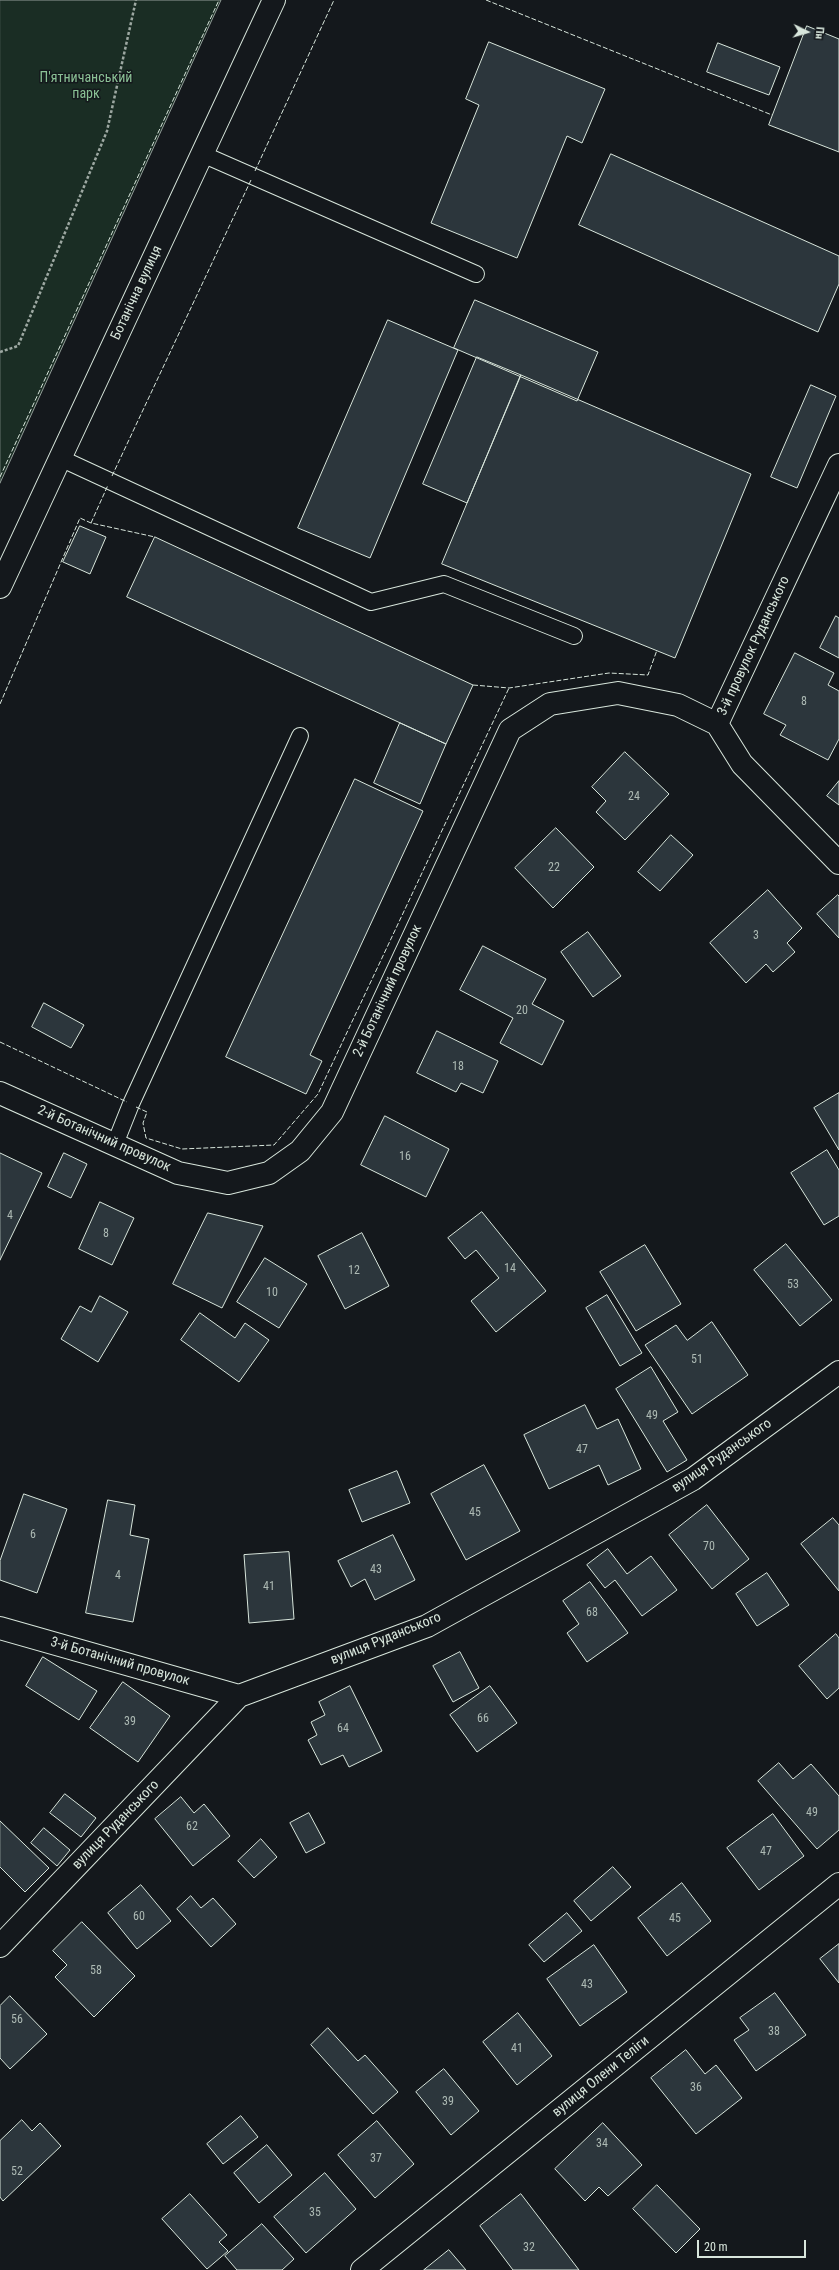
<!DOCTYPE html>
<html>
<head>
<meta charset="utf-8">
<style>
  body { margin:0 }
  #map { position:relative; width:839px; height:2270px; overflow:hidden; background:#14181c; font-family:"Roboto Condensed",sans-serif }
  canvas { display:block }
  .north { position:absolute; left:787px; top:12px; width:40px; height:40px; -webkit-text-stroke:3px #14181c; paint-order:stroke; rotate:95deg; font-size:11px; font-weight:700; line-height:16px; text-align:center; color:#d8e6dc }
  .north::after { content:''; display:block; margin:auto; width:14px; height:18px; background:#d8e6dc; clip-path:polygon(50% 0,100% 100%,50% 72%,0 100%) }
  .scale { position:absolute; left:697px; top:2240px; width:109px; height:18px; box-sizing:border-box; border:2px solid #d8e6dc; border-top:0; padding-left:5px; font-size:12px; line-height:14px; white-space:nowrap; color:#d8e6dc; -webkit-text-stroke:3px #14181c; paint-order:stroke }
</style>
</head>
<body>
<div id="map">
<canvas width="839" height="2270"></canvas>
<div class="north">Пн</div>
<div class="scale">20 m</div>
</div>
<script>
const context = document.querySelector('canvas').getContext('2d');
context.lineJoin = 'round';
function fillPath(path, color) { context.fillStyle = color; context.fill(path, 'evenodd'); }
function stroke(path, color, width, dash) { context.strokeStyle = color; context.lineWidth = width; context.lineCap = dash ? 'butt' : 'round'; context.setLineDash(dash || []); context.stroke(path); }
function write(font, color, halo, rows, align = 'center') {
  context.font = font + ' "Roboto Condensed",sans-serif'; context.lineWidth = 3; context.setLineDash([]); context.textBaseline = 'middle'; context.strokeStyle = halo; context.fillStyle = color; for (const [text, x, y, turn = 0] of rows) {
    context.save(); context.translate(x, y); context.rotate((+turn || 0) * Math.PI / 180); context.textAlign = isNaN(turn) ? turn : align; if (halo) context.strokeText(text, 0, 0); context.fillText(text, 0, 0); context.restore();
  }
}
const green = new Path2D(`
  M0 0H221L0 483Z`);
const building = new Path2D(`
  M807 26 839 39V152L769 125Z
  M489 42 605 89 582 143 567 136 517 258 431 223 479 105 466 99Z
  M718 43 780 67 769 95 707 72Z
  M611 154 839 256V284L818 332 579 225Z
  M475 300 598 352 577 401 454 348Z
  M388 320 458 350 370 558 298 528Z
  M477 357 521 375 467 503 423 484Z
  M521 375 751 474 675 658 442 564Z
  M811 385 836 396 797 488 771 477Z
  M80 526 106 537 90 574 63 562Z
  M155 537 473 685 446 744 127 597Z
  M836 616 839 618V658L820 648Z
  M795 653 834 673 828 685 839 691V739L828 760 780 735 786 725 764 714Z
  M400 723 446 744 420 804 374 783Z
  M625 752 669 794 625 840 596 812 606 801 592 787Z
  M355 779 423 811 310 1055 322 1061 306 1094 226 1057Z
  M839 781V805L827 796Z
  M556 828 594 867 553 908 515 868Z
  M671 835 693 855 660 891 638 872Z
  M768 890 802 928 787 943 795 952 773 972 766 964 746 983 710 943Z
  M838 895 839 896V938L817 914Z
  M588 932 621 976 593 997 561 952Z
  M483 946 546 979 532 1004 564 1021 542 1065 500 1043 513 1018 460 990Z
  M44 1003 84 1025 71 1048 32 1027Z
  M437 1031 498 1061 483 1093 461 1083 456 1092 417 1073Z
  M839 1093V1150L814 1108Z
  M385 1116 449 1149 426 1197 361 1165Z
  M827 1150 839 1170V1216L824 1225 791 1173Z
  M0 1153 42 1173 0 1260Z
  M64 1153 87 1164 71 1198 48 1187Z
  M100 1202 134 1218 112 1265 79 1249Z
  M482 1212 546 1291 496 1332 471 1301 499 1278 476 1250 465 1259 448 1238Z
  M208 1213 263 1226 222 1308 173 1284Z
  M362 1233 389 1286 345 1309 318 1256Z
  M786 1244 832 1300 800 1326 754 1270Z
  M645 1245 681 1304 636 1331 600 1272Z
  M265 1258 307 1284 279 1328 237 1302Z
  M607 1295 642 1353 620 1366 586 1308Z
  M100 1296 128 1312 98 1362 61 1339 80 1306 91 1312Z
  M200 1313 235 1338 245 1323 269 1340 239 1382 181 1340Z
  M712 1322 748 1375 692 1414 645 1345 676 1325 687 1340Z
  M651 1367 678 1412 663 1421 687 1460 667 1472 616 1389Z
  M585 1405 597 1429 618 1419 641 1469 608 1485 599 1465 549 1489 524 1435Z
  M484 1465 520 1531 466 1560 431 1494Z
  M397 1471 410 1503 362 1522 349 1490Z
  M24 1494 67 1509 37 1593 0 1580V1561Z
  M108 1500 135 1505 130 1535 149 1539 133 1622 86 1613Z
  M707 1505 749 1559 712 1589 669 1535Z
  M833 1518 839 1525V1591L801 1544Z
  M393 1535 415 1580 375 1600 365 1579 351 1587 338 1561Z
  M608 1549 627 1574 651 1556 677 1590 642 1616 615 1580 605 1588 587 1565Z
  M289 1552 294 1619 249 1623 244 1555Z
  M767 1573 789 1605 757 1626 736 1594Z
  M590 1582 628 1633 587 1662 567 1633 579 1624 563 1601Z
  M836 1634 839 1638V1688L827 1699 799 1666Z
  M460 1652 479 1688 453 1702 433 1666Z
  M43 1657 97 1691 79 1720 26 1686Z
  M123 1682 170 1716 138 1762 90 1728Z
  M350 1686 382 1751 349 1767 343 1755 321 1765 308 1740 317 1735 311 1722 325 1715 319 1702Z
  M490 1686 517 1723 477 1752 450 1715Z
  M779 1763 793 1779 811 1764 839 1796V1830L817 1849 758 1781Z
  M65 1794 96 1818 81 1837 50 1813Z
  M181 1797 194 1813 204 1804 230 1836 193 1866 155 1819Z
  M309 1813 325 1843 306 1853 290 1823Z
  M773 1814 804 1856 759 1890 727 1848Z
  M0 1821 49 1868 25 1892 0 1867Z
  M44 1828 70 1850 57 1866 31 1843Z
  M261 1839 277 1857 254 1878 238 1861Z
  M613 1867 631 1887 591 1921 574 1901Z
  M682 1883 711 1921 667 1956 638 1918Z
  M141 1885 171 1921 137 1949 108 1913Z
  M191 1896 201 1908 213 1898 236 1924 211 1947 177 1909Z
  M567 1913 582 1931 544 1962 529 1945Z
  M82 1922 135 1976 94 2017 55 1977 67 1965 53 1951Z
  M839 1944V1983L820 1959Z
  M594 1945 627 1992 580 2026 547 1979Z
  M775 1993 806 2035 756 2071 734 2040 749 2030 740 2018Z
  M10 1996 47 2034 10 2069 0 2058V2006Z
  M518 2013 552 2056 517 2085 483 2042Z
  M328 2028 358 2061 365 2055 398 2092 373 2114 311 2045Z
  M686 2050 705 2074 716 2065 742 2098 696 2134 651 2078Z
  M444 2069 479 2111 451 2135 416 2092Z
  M241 2116 258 2137 223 2164 207 2144Z
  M22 2120 32 2131 40 2123 61 2146 3 2201 0 2197V2141Z
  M377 2121 414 2164 375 2198 338 2155Z
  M603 2123 642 2165 608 2196 599 2187 585 2201 555 2169Z
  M267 2145 292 2175 259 2203 234 2173Z
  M325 2173 356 2209 306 2253 274 2217Z
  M657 2185 700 2229 676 2253 633 2209Z
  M190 2194 227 2235 219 2242 228 2251 207 2269 162 2219Z
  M521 2194 579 2270H513L480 2226Z
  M262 2224 294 2259 282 2270H237L225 2256Z
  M449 2250 466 2270H424Z`);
const path = new Path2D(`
  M0 352 18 346 107 131 136 0`);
const lane = new Path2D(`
  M202 154 476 274
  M60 458 371 602 444 584 574 636
  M115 1144 131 1104 300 736`);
const street = new Path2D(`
  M839 465 717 724 742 764 839 863
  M0 587 274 0
  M0 1093 178 1173 228 1183 269 1173 300 1151 332 1112 510 730 550 704 618 693 678 705 717 724
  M0 1628 239 1696
  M0 1946 239 1696 427 1626 693 1479 839 1372
  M362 2270 839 1884`);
const fence = new Path2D(`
  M486 0 772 115
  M255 171 334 0
  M112 476 251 180
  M0 477 219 0
  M91 523 108 485
  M473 685 509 688 609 673 648 675 657 650
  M0 704 80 518 91 523 155 537
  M0 1042 127 1102
  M136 1107 147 1112 143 1123 146 1138 182 1149 274 1145 318 1094 509 688`);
const numberNames = [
  ["8",804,702],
  ["24",634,797],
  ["22",554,868],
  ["3",756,936],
  ["20",522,1011],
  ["18",458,1067],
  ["16",405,1157],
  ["4",10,1216],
  ["8",106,1234],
  ["14",510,1269],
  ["12",354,1271],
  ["53",793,1285],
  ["10",272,1293],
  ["51",697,1360],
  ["49",652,1416],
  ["47",582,1450],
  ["45",475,1513],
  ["6",33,1535],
  ["70",709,1547],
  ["43",376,1570],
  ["4",118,1576],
  ["41",269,1587],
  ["68",592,1613],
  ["66",483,1719],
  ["39",130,1722],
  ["64",343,1729],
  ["49",812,1813],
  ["62",192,1827],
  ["47",766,1852],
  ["60",139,1917],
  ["45",675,1919],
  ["58",96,1971],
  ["43",587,1985],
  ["56",17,2020],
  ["38",774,2032],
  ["41",517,2049],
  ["36",696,2088],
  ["39",448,2102],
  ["34",602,2144],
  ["37",376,2159],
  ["52",17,2172],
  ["35",315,2213],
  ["32",529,2248]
];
const parkNames = [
  ["П'ятничанський",86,78],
  ["парк",86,94]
];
const streetNames = [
  ["Ботанічна вулиця",137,293,-65],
  ["3-й провулок Руданського",754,646,-65],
  ["2-й Ботанічний провулок",388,991,-65],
  ["2-й Ботанічний провулок",104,1139,24],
  ["вулиця Руданського",722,1456,-35],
  ["вулиця Руданського",386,1639,-22],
  ["3-й Ботанічний провулок",120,1662,16],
  ["вулиця Руданського",116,1825,-46],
  ["вулиця Олени Теліги",601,2077,-39]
];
fillPath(green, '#1a2d24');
stroke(green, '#939e99', 1);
fillPath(building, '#2c363c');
stroke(building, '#d8e6dc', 1);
stroke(lane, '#d8e6dc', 18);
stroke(street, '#d8e6dc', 24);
stroke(path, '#9da8a2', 2.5, [3, 2]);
stroke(lane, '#14181c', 16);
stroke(street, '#14181c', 22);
stroke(fence, '#d8e6dc', 1, [5, 2]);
write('12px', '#adbab4', null, numberNames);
write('14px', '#8ac095', '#14181c', parkNames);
write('14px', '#d8e6dc', '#14181c', streetNames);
</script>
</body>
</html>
